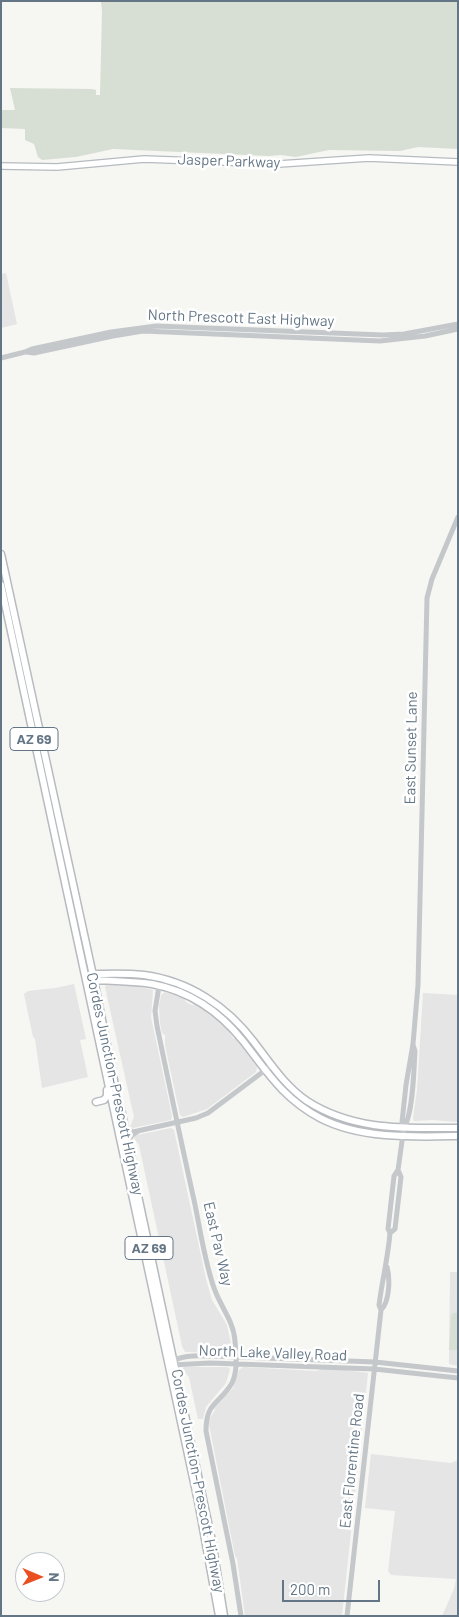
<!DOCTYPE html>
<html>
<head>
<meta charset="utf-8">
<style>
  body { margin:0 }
  #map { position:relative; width:459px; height:1617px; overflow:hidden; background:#f6f6f3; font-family:Barlow,sans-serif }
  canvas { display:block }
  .frame { position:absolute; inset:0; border:2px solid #647685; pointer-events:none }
  .north { position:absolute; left:15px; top:1552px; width:50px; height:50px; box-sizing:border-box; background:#fff; border:1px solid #c1c8ce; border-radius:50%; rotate:91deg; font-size:14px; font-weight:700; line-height:20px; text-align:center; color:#647685 }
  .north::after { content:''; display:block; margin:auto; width:18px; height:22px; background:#e94f20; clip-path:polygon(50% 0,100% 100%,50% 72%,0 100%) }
  .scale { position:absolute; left:282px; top:1580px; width:98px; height:22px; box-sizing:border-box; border:2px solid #647685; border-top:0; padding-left:6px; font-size:15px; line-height:18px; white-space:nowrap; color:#647685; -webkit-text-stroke:4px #fff; paint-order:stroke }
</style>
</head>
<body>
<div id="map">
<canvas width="459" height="1617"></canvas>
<div class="frame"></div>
<div class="north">N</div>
<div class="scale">200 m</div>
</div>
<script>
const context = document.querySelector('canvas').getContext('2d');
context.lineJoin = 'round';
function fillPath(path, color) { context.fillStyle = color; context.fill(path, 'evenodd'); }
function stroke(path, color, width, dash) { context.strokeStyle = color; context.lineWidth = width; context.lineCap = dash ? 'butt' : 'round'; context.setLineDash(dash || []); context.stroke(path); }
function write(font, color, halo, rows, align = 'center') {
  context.font = font + ' Barlow,sans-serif'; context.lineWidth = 5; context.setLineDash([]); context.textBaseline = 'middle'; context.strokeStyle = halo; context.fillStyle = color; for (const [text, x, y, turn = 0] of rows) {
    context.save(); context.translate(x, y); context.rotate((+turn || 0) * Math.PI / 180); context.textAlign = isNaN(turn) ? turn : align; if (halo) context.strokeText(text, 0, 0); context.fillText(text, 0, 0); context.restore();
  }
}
const built = new Path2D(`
  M6 273 17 324 1 328V274Z
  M74 984 86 1039 80 1040 88 1077 42 1088 35 1039 33 1037 24 994 28 991 55 988Z
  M106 985 137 986 153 990 151 1017 172 1116 171 1120 133 1128 130 1127 134 1117 105 987Z
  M165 992 184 998 186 1002 192 1005 196 1004 207 1011 228 1029 233 1038 236 1039 257 1067 256 1072 207 1109 183 1117 180 1115 165 1045V1035L162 1033 160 1023 159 1006 161 995Z
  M423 993 458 995V1122L432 1120 414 1121 413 1118 417 1090Z
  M171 1128 174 1130 206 1279 212 1300 227 1325 231 1344 230 1353 185 1352 182 1346 139 1145 133 1137 137 1135Z
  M450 1272H458V1366L449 1364Z
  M184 1367H227L230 1369 226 1383 206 1407 203 1419H198L189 1377 182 1369Z
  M243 1367 317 1371 321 1369 346 1370 368 1373 342 1616H245L237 1558 235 1556 209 1425V1420L215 1410 214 1407 233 1388 239 1370Z
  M371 1454 451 1463 458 1460V1616H442L454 1589 456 1579 391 1575 388 1571 395 1511 365 1508Z`);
const green = new Path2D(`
  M101 1H458V149L418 147 400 151 329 150 296 157 281 155 268 156 113 149 76 157 42 160 38 157 34 144 25 140V129L1 128V110H15L10 88 92 89 96 90V95H100L102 12Z
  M453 1313H458V1350H449L451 1316Z`);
const tertiary = new Path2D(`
  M26 352 34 353 113 336 143 331 380 341 425 336 458 329
  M1 358 25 352 32 349 111 332 156 326 383 335 404 334 458 324
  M159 986 155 1011 157 1026C169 1084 181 1142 194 1200 200 1228 204 1258 213 1285 219 1305 234 1321 235 1341 236 1354 238 1371 232 1383 220 1404 206 1401 206 1431L233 1564 241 1616
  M123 1108 127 1128 133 1132 196 1118 208 1113 272 1065
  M404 1127C413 1115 414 1068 415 1051L413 1045
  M137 1132 131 1136 130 1140 138 1182
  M398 1170 404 1127 402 1122 406 1085 413 1044 418 985 427 598 432 579 458 517
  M381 1310C390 1301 390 1278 387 1267
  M170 1363C181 1354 200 1356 212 1356L375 1362 458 1371
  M172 1365 210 1363 374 1369 458 1378
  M347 1616 381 1310 379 1305C382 1281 388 1258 390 1233L388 1229 394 1176 398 1170 401 1177 395 1229 390 1233`);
const secondary = new Path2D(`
  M1 166 57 167 144 159 279 164 369 158 458 162`);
const primary = new Path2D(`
  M1 554 94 980 125 1135 212 1541 224 1616
  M1 585 198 1501 219 1616
  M91 974C108 974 126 973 144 975 189 981 227 1006 254 1042 270 1063 285 1086 307 1101 354 1131 404 1128 458 1128
  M92 980C112 981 132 981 152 984 189 991 220 1012 243 1041 268 1073 283 1098 320 1118 360 1139 414 1137 458 1136
  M96 1102 104 1100 107 1096V1090`);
const shields = [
  [34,739,48],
  [149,1248,48]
];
const shieldNames = [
  ["AZ 69",34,739],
  ["AZ 69",149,1248]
];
const streetNames = [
  ["Jasper Parkway",229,161,2],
  ["North Prescott East Highway",241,318,2],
  ["East Sunset Lane",411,748,-89],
  ["Cordes Junction–Prescott Highway",115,1084,78],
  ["East Pav Way",218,1244,77],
  ["North Lake Valley Road",273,1353,2],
  ["East Florentine Road",352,1461,-84],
  ["Cordes Junction–Prescott Highway",198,1481,79]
];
fillPath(built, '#e4e5e4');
fillPath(green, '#d7ded4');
stroke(secondary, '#b6bbc0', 8);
stroke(primary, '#b7bbbf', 9);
stroke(tertiary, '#c4c8cb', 5);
stroke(secondary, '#fff', 5.5);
stroke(primary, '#fff', 6);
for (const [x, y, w] of shields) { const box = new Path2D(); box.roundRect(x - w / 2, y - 11.5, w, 23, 4); context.fillStyle = '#fff'; context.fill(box); stroke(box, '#647685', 1); }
write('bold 14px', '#647685', null, shieldNames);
write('15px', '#647685', '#fff', streetNames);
</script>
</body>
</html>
